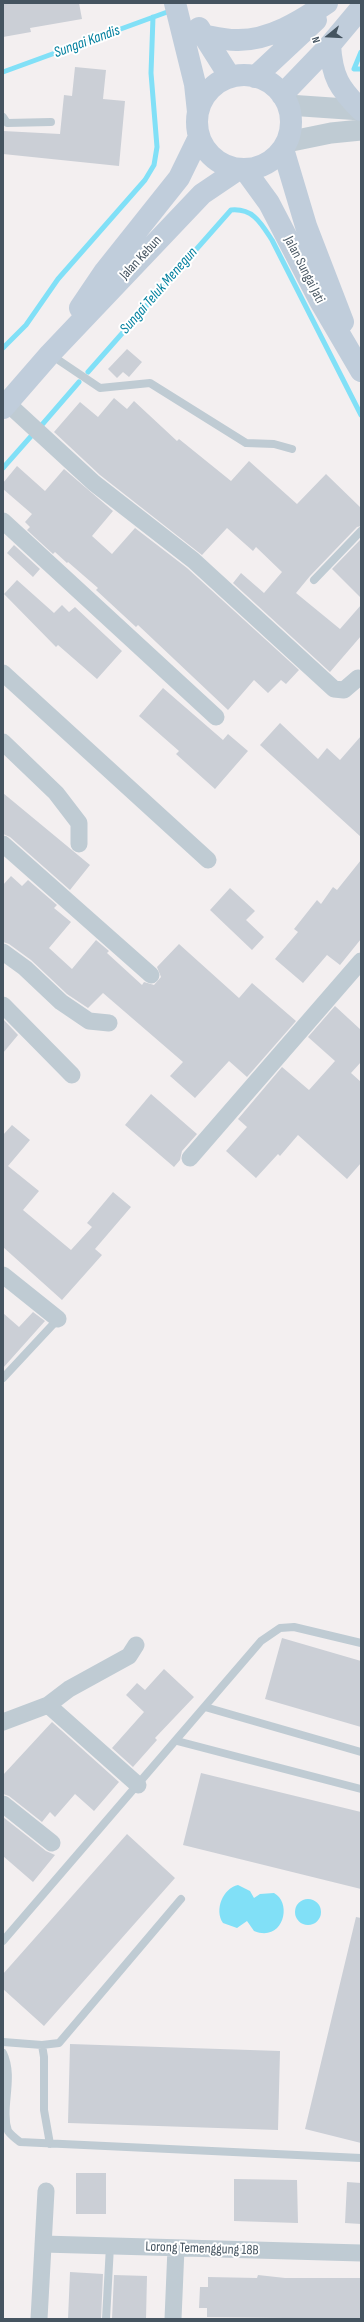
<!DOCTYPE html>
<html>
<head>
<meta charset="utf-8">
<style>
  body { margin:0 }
  #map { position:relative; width:364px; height:2322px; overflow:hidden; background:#f3eff0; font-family:"Sofia Sans Condensed",sans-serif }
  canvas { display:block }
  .frame { position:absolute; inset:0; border:4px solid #455460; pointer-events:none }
  .north { position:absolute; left:308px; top:16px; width:40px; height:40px; -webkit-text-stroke:3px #fff; paint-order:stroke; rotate:252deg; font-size:11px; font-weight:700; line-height:16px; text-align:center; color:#455460 }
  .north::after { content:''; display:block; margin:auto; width:14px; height:18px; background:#455460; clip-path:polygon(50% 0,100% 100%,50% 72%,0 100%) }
</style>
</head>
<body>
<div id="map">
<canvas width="364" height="2322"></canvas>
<div class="frame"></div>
<div class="north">N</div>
</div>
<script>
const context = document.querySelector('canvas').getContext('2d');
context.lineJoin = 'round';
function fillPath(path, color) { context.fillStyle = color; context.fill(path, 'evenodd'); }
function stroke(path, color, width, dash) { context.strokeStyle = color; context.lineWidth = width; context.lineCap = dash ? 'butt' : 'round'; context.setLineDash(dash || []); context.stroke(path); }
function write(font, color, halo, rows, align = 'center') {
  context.font = font + ' "Sofia Sans Condensed",sans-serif'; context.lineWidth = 4; context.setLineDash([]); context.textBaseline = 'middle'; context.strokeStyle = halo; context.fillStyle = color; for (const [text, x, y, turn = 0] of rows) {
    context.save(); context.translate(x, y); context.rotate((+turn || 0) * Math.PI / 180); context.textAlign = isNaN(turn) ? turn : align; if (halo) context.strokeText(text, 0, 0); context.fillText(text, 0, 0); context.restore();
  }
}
const water = new Path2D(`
  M238 1885 250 1891 254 1898 260 1894 274 1893C293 1903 283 1943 254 1931L247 1921 237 1928 223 1923C214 1910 223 1888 238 1885Z
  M295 1912a13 13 0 1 1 26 0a13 13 0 1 1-26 0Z`);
const stream = new Path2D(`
  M361 52 354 69H361
  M3 72 170 11
  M3 348 26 325 58 279 145 180 154 165 157 147 151 73 153 17
  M88 372 231 210C253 208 261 223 272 240L361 415
  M40 427 79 382
  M3 468 33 434`);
const building = new Path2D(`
  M3 3H79L82 19 30 28 31 32 3 37Z
  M75 67 106 70 103 99 125 101 119 166 3 154V131L60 134 64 95 72 96Z
  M127 349 142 362 129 377 123 372 117 378 108 369Z
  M114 398 127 409 134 401 177 441 179 439 231 481 249 461 297 504 326 474 361 508V526L357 527 310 576 296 593 340 629 361 605V636L330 672 233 583 241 573 264 593 282 572 256 547 253 551 227 528 202 555 100 475 54 432 80 402 98 417Z
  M17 466 45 491 64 469 113 511 92 536 112 554 135 528 187 568 299 670 286 684 281 680 268 693 254 680 228 710 138 625 136 627 96 590 98 588 68 562 67 563 55 552 53 554 27 530 30 527 25 522 32 514 3 489V483Z
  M361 539V598L332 569Z
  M14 545 40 569 33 577 7 553Z
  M17 580 54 613 62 605 69 612 75 607 122 651 97 679 58 645 56 647 4 594Z
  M163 688 223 740 228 734 248 751 215 789 176 754 179 751 139 716Z
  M280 723 318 759 327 748 340 760 361 736V837L260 745Z
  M3 793 90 865 70 890 10 837 3 834Z
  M361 860V939L340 965 327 955 303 983 275 959 298 932 294 929 317 900 321 904 333 887 337 890Z
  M11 876 22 886 28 880 57 905 54 908 71 922 49 948 72 969 96 940 109 951 107 953 142 985 144 982 154 985 161 977 157 967 179 944 239 998 252 983 296 1021 247 1077 229 1061 195 1098 170 1076 183 1062 103 993 88 1008 67 994 31 960 9 944 3 942V885Z
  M230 888 255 911 246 920 264 937 252 950 210 910Z
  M335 1006 361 1030V1062L351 1073 361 1082V1163L347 1179 298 1135 280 1156 278 1154 256 1178 226 1151 247 1127 238 1119 282 1067 309 1090 335 1061 308 1037Z
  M3 1019 18 1035 3 1053Z
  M151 1094 197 1134 182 1151 180 1160 174 1167 125 1125Z
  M12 1125 30 1140 8 1166 39 1191 23 1210 71 1250 92 1227 87 1223 113 1192 131 1207 95 1249 102 1255 62 1300 3 1247V1135Z
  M33 1312 45 1321 3 1368V1313L19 1327Z
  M282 1638 361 1661V1727L265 1699Z
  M164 1669 194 1697 155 1738 157 1740 133 1767 112 1748 144 1712 126 1695 137 1683 145 1690Z
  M52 1722 119 1782 94 1811 75 1794 55 1817 50 1812 42 1822 9 1796 3 1794V1775Z
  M201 1773 361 1812V1889L183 1845Z
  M3 1817 46 1851 55 1855 33 1882 3 1856Z
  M127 1834 175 1878 44 2026 3 1989V1974Z
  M356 1917 361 1918V2143L305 2129Z
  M70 2044 280 2051 278 2130 68 2123Z
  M76 2173H106V2214H76Z
  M234 2179 297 2180 298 2223 234 2221Z
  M347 2182 361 2183V2224L345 2223Z
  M70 2272 103 2274 101 2319H68Z
  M114 2275 147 2276 146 2319H112Z
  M258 2275 285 2278H361V2319L207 2317V2308H199L200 2287H208V2277L257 2278Z`);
const service = new Path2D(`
  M3 117 7 123 51 122
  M51 355 100 388 150 383 246 443 274 444 292 449
  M314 580 361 531
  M3 1378 58 1319
  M205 1707 361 1752
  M177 1741 361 1789
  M3 1941 261 1641 280 1628 294 1627 361 1643
  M3 2042 42 2045 59 2043 181 1899
  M42 2045 44 2057V2110L50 2144
  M3 2053C15 2078 0 2108 8 2131 11 2135 16 2139 20 2142L361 2158
  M106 2319 110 2246`);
const minor = new Path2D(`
  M7 403 94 483 193 560 334 689 344 690 358 678
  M3 521 216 717
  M3 673 208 860
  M3 742 56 793 79 823V844
  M3 844 151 975
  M3 952 25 968 61 1002 89 1021 109 1023
  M3 1005 72 1075
  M190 1158 361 961
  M3 1275 58 1319
  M48 1705 138 1785
  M3 1722 48 1705 69 1689 129 1656 136 1645
  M3 1804 52 1843
  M43 2244 361 2253
  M39 2319 46 2191
  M173 2319 176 2248`);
const tertiary = new Path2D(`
  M288 105 361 110
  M287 142 331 133 361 130`);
const secondary = new Path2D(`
  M175 3 195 84 198 112
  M199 28 230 77
  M202 35C213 37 225 40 236 40 269 41 301 21 327 3
  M330 45C332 77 339 88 361 110
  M197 122a47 47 0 1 1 94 0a47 47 0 1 1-94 0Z
  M255 77 316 20
  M282 95 330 45 361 8
  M283 149 306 226 343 322
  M245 170 269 203 320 301 361 371
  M80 308 105 271 179 178 199 137
  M3 408 50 354 202 194 239 169`);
const streetNames = [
  ["Jalan Kebun",141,258,-47],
  ["Jalan Sungai Jati",304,270,63],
  ["Lorong Temenggung 18B",202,2249,2]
];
const waterNames = [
  ["Sungai Kandis",87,42,-20],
  ["Sungai Teluk Menegun",159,291,-49]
];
fillPath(water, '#81e0f7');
stroke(stream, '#81e0f7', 5);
fillPath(building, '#cbcfd6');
stroke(service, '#bfcbd3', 8);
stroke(minor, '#bfcbd3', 17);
stroke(tertiary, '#bfcbd3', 21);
stroke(secondary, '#c0cddb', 22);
write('14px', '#455460', '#fff', streetNames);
write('italic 15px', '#03809f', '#fff', waterNames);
</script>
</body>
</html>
